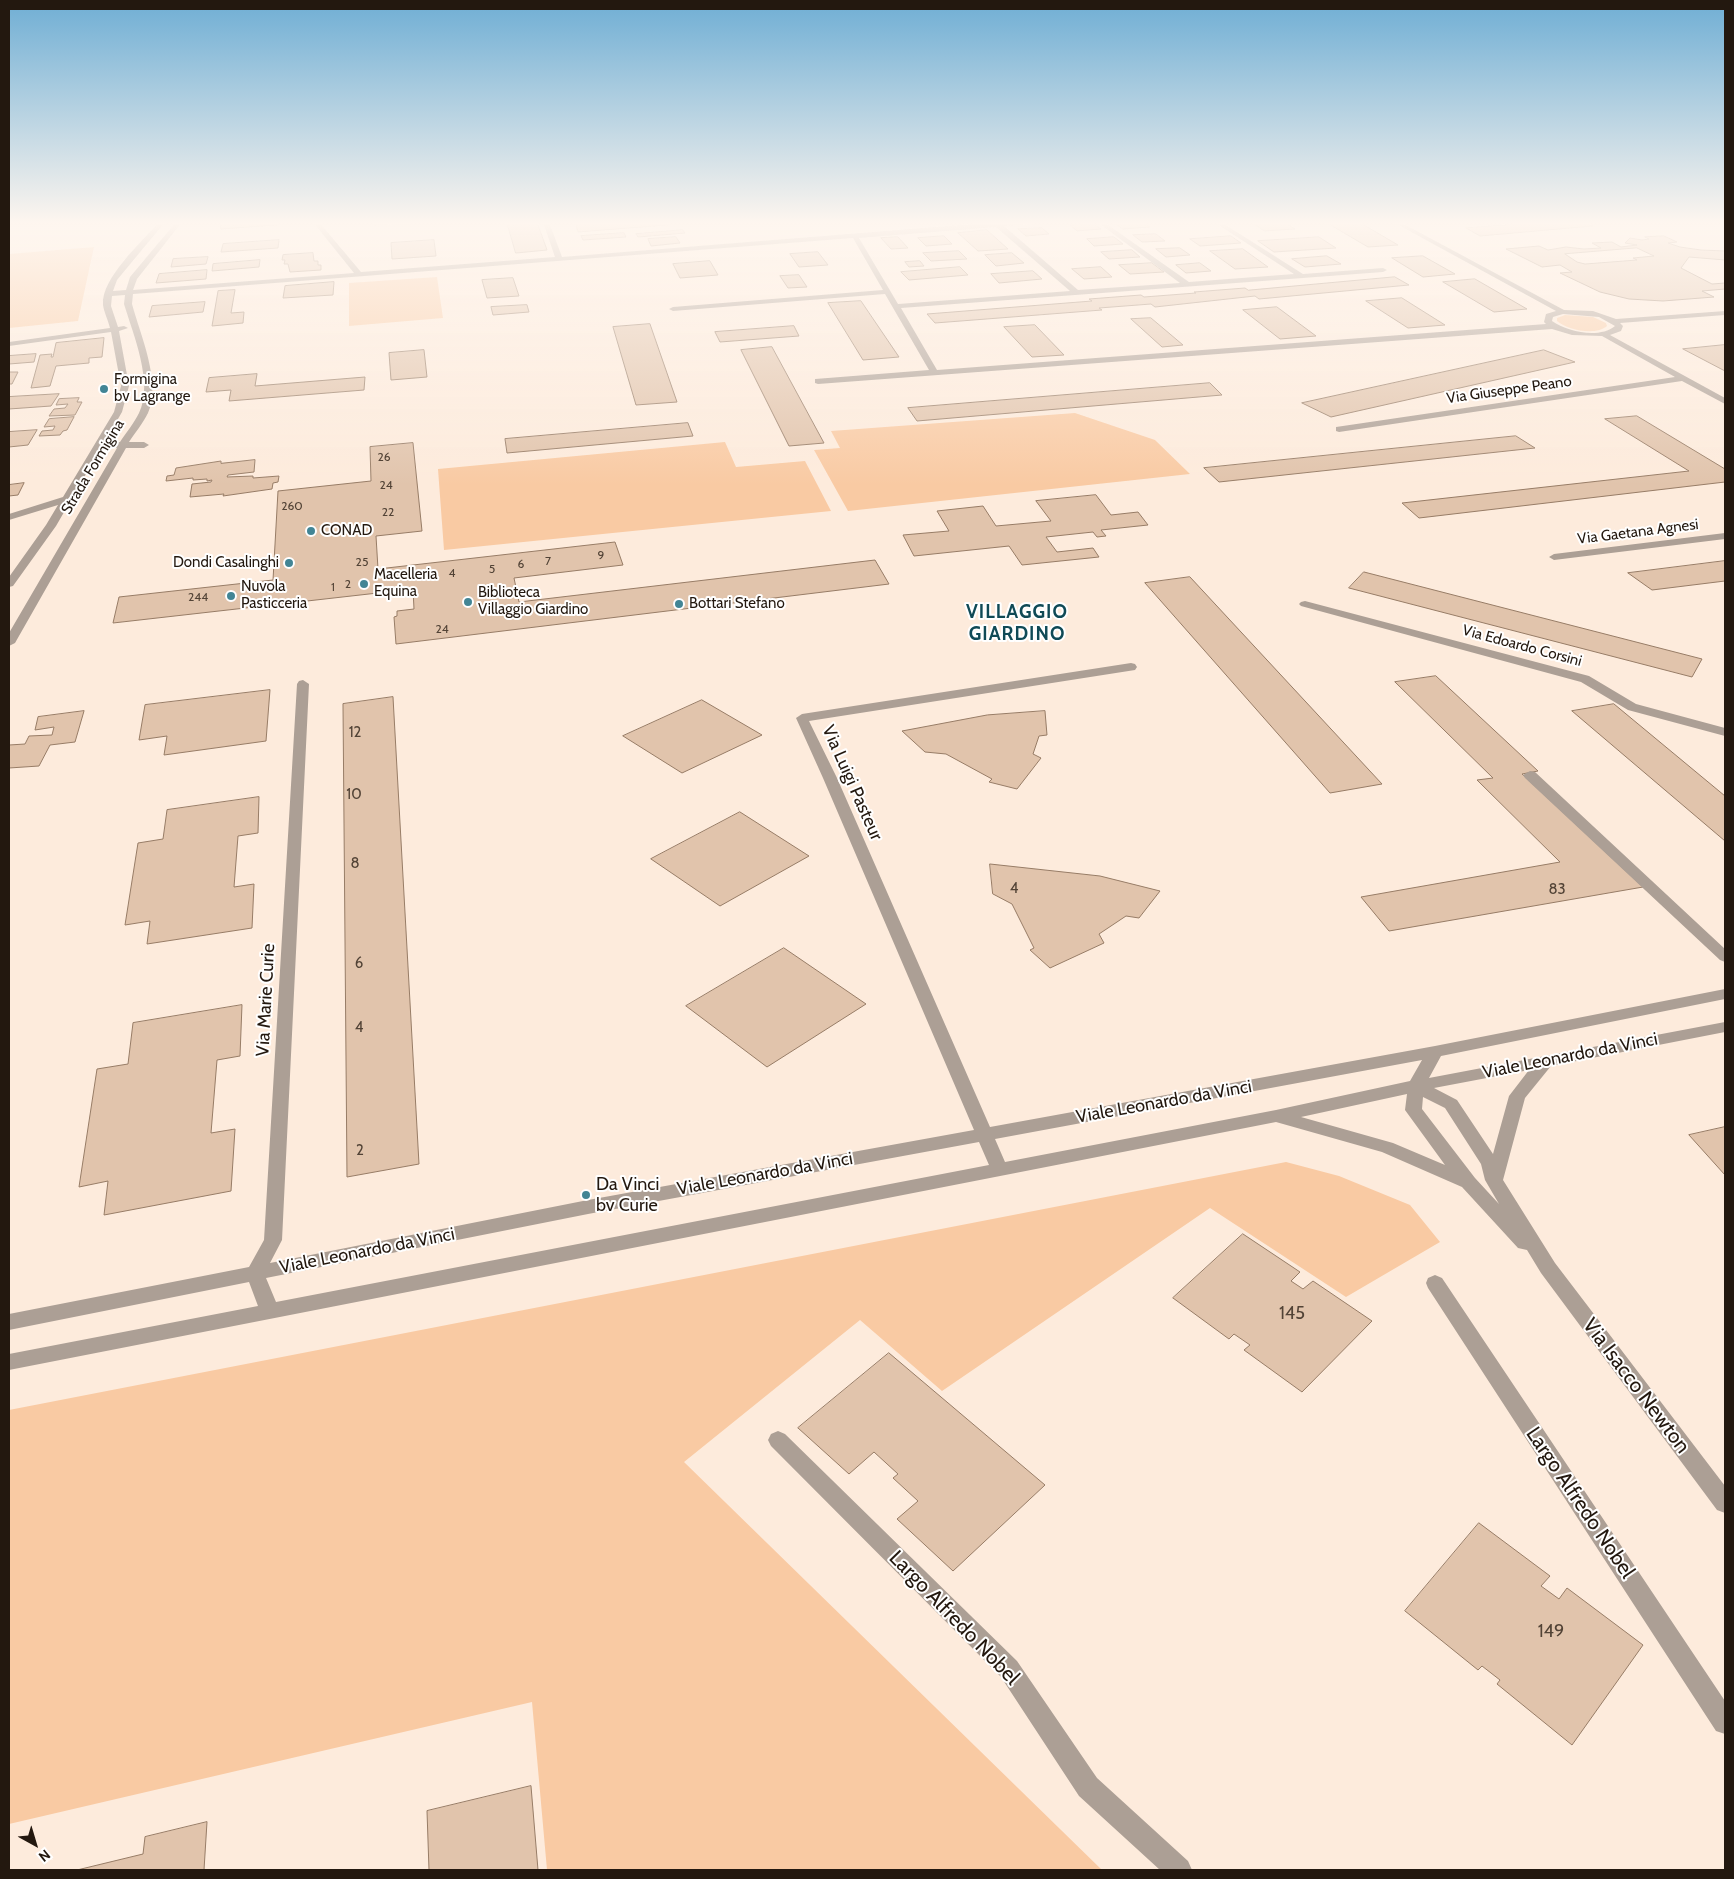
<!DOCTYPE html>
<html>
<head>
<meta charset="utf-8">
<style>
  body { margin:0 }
  #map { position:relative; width:1734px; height:1879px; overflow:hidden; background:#fdebdc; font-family:Cabin,sans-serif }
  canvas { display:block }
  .frame { position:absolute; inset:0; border:10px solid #23180f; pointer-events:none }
  .north { position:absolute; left:10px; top:1819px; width:50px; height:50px; -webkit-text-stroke:4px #fff; paint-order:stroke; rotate:141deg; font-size:14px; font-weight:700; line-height:20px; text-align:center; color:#23180f }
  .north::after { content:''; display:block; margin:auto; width:18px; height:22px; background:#23180f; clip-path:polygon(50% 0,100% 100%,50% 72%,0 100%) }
</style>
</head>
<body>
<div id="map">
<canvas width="1734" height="1879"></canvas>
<div class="frame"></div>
<div class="north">N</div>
</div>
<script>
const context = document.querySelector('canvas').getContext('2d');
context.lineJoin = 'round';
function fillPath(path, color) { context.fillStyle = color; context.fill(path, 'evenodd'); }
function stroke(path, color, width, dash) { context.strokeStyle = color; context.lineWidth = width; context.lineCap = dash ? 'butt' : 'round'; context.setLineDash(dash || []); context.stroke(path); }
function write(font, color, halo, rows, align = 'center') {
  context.font = font + ' Cabin,sans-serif'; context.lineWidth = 4; context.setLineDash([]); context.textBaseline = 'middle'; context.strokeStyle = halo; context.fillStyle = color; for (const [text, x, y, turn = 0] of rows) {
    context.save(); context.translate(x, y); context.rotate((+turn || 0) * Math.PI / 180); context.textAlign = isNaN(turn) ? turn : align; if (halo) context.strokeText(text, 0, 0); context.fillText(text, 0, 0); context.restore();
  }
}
const green = new Path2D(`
  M94 247 78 321 9 328V254Z
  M437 277 443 318 349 326V283Z
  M1565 315 1593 317 1606 323 1607 326C1596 336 1567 330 1557 321V318Z
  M1075 413 1155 440 1190 474 848 511 814 450 840 448 831 431Z
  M725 442 736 467 805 461 831 511 444 550 438 469Z
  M1286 1162 1339 1176 1410 1205 1440 1242 1346 1297 1210 1208 942 1391 860 1320 684 1462 1102 1870H547L532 1702 9 1824V1410Z`);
const building = new Path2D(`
  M222 222H277V225L221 229Z
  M374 222H421L374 225Z
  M507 222H537L547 250 516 253Z
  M612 222H666L668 225 578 232 576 224Z
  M1114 222H1143L1150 227 1123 229Z
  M1251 222H1284L1295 229 1265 231Z
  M1359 222 1398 245 1368 247 1327 223Z
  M1544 222H1583L1593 226 1480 236 1466 228Z
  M1094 224 1101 229 1077 231 1070 225Z
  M1042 228 1049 234 1026 236 1018 229Z
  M683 230 685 233 638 237 636 234Z
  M987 230 1008 249 978 251 958 233Z
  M624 233 626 237 583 240 581 236Z
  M1156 234 1165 241 1142 242 1133 235Z
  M944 236 952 244 926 246 918 238Z
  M1231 236 1241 243 1200 246 1190 239Z
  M1664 236 1677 242 1668 243 1680 247 1701 250 1725 251V260L1689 257 1681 268 1712 284 1725 283V289L1702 291 1714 297 1663 301 1629 299 1600 292 1560 273 1572 272 1560 265 1542 267 1506 249 1539 246 1548 250 1566 247 1584 249 1601 248 1592 243 1612 242 1621 247 1637 245 1625 243 1630 238 1642 240 1649 239 1645 237ZM1637 248 1654 256 1633 258 1637 260 1585 264 1577 262 1565 254Z
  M676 237 680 243 651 246 648 239Z
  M898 237 908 248 891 249 881 238Z
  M1114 237 1123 244 1094 246 1087 239Z
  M1319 237 1336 248 1274 252 1258 241Z
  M279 240 278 248 221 252 223 244Z
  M434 240 436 256 392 259 391 243Z
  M1180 248 1190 255 1166 257 1156 249Z
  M1243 249 1268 267 1235 269 1210 251Z
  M1132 250 1140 257 1109 259 1101 252Z
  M959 251 967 259 931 261 923 253Z
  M818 252 828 265 799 267 790 254Z
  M313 253 314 261H318V265H321V270L290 272 288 264H284L285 260H282L283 255Z
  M1012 253 1024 263 996 266 985 255Z
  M1327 256 1341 264 1305 267 1292 259Z
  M1423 256 1455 274 1423 277 1392 258Z
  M208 257 206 264 171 267 173 259Z
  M260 260 259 267 212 271 213 264Z
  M710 261 718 275 680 278 673 264Z
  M920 261 924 266 909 267 905 262Z
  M1152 263 1164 272 1130 274 1119 265Z
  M1200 263 1211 271 1186 273 1176 265Z
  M960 267 968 275 909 280 901 272Z
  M1101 267 1112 277 1084 279 1072 269Z
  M207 270 206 279 156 283 159 274Z
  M1033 271 1042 279 999 283 991 274Z
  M799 275 807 287 788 288 780 276Z
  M1395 277 1409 285 1259 299 1255 296 1155 307 1151 304 1099 308 1102 310 935 323 927 314 1092 301 1089 299 1141 295 1144 297 1196 293 1194 292 1245 288 1248 290Z
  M513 278 519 296 487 298 482 280Z
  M1475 279 1527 309 1494 312 1443 282Z
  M334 282 333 295 283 298 285 286Z
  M235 290 231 313 244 312 243 323 212 326 218 291Z
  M1402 298 1445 325 1408 328 1366 301Z
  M861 301 899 357 863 360 828 303Z
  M205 302 203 312 149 317 152 306Z
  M527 305 529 312 493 315 491 307Z
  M1277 307 1316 336 1280 339 1243 310Z
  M1151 318 1183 345 1162 347 1131 319Z
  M650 324 677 402 636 405 613 327Z
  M1035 325 1064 355 1032 357 1004 327Z
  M794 326 799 336 720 342 715 332Z
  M104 338 102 357 89 358V363L56 366 50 386 31 388 40 355 52 354 51 357H53L56 343Z
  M1725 345V371L1683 349Z
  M772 347 824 443 789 446 741 350Z
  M424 350 427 377 391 380 389 353Z
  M1544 350 1575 362 1331 417 1302 403Z
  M36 354 34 362 9 364V356Z
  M9 372H18L12 384H9Z
  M257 374 255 386 365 377 364 390 229 401 231 390 206 392 209 378Z
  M1210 383 1222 395 917 421 908 408Z
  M59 394 51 406 9 409V397Z
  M79 398 77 402H82L75 415 49 416 54 409 65 408 68 404 56 405 59 399Z
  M1637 416 1725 469V482L1419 518 1402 503 1689 471 1605 419Z
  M74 417 67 430 63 431 60 435 39 436 42 431 53 430 55 426 44 427 49 419Z
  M688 423 693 436 507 453 505 439Z
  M37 430 28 445 9 447V432Z
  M1516 436 1535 448 1219 482 1204 468Z
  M413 443 422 531 376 536 378 569 615 542 623 565 514 578 519 602 875 560 889 584 396 644 394 617 397 616V611L414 609 413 589 113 623 119 597 273 580 278 491 371 481 370 447Z
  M255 460 254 472 228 475 227 477 253 476V478L279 476 278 482 273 483 272 489 223 496 224 494 190 497 192 484 211 482 212 480 207 481V479L193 480V478L166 481 167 476 174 475 176 468 221 461V463Z
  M24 483 18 495 9 496V485Z
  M1096 495 1111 515 1138 512 1148 525 1101 530 1106 536 1097 537 1093 532 1046 537 1057 552 1093 548 1099 557 1022 565 1009 546 914 556 903 535 949 531 937 511 983 506 996 526 1051 521 1036 501Z
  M1725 561V581L1652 590 1628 573Z
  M1364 572 1702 659 1692 677 1349 588Z
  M1190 577 1382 784 1330 793 1145 583Z
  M1436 676 1538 771 1522 774 1643 887 1389 931 1361 897 1560 862 1477 780 1493 778 1395 682Z
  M270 690 266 741 164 755 167 736 139 740 145 705Z
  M393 697 419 1164 347 1177 343 704Z
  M702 700 762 735 682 773 623 736Z
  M1614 704 1725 796V841L1572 711Z
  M84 711 75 742 50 745 39 766 9 768V745L25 744 29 736 52 735 54 727 35 730 38 717Z
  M1045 711 1047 735 1039 736 1033 754 1041 758 1017 789 989 782 992 779 946 754 925 752 902 731 987 715Z
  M259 797 258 833 238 836 234 887 254 884 252 928 147 944 150 921 125 925 138 843 163 839 167 810Z
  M740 812 809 856 720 906 651 859Z
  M990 864 1100 876 1160 891 1139 918 1126 916 1099 934 1104 943 1050 968 1030 950 1034 948 1012 904 993 894Z
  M784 948 866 1004 767 1067 686 1006Z
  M242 1005 240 1056 217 1060 211 1133 235 1129 231 1191 104 1215 108 1181 79 1187 97 1069 128 1064 133 1023Z
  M1725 1127V1175L1689 1135Z
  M1243 1234 1300 1272 1291 1281 1303 1289 1313 1281 1372 1321 1302 1392 1244 1350 1250 1345 1234 1334 1229 1339 1173 1298Z
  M889 1353 1045 1485 953 1571 897 1519 918 1501 893 1478 898 1474 874 1452 849 1474 798 1428Z
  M1479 1523 1550 1576 1541 1586 1559 1599 1567 1588 1643 1645 1572 1745 1497 1684 1500 1680 1482 1666 1478 1670 1405 1611Z
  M531 1786 538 1870H429L427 1811Z
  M207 1822 204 1870H77L143 1854 145 1837Z`);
const minor = new Path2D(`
  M159 222H165L117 280 113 291 126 290 130 277 176 222H182L137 279 133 290 354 273 313 222H319L361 272 555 257 543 222H549L562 257 997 222H1035L1032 224 1004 226 1078 290 1180 283 1097 222H1104L1189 282 1294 274 1214 222H1221L1303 274 1383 268 1387 270 1383 272 901 308 937 370 1546 324 1544 322 1546 314 1556 311 1393 222H1400L1564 310 1593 311 1616 319 1725 311V315L1620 323 1623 326 1621 331 1610 335 1725 398V404L1682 381 1339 432 1336 431V427L1675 377 1602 336 1572 335 1552 329 818 384 815 383V379L929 370 885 294 673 311 669 309 673 307 883 290 853 238 133 294 132 304C140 334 162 383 148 413 143 423 135 433 129 442H144L149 445 144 448H126L15 643 9 646V633L117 448 109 445 111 443 120 442C126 433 134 423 139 413 154 383 133 334 124 304L125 295 112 296 111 306 118 327 124 326 128 328 119 331 129 386 122 412 56 526 13 586 9 587V577L46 525 58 505 9 520V514L63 497 114 412 121 386 111 332 9 346V342L110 328C108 320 104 312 103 305 101 278 142 242 159 222ZM996 227 1070 291 898 304 859 238ZM1563 314 1599 317 1615 326C1599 339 1568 332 1552 321L1553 317Z
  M1725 533V539L1554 560 1549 557 1554 554Z
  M1305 601 1589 676 1636 704 1725 728V736L1628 710 1581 682 1301 606 1299 604 1301 602Z
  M1131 663 1135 664 1137 667 1135 670 809 721 837 778 990 1127 1435 1046 1725 989V999L1441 1056 1429 1078 1725 1022V1032L1551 1066 1525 1098 1503 1180 1555 1263 1725 1486V1513L1717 1510 1541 1273 1527 1250 1518 1248 1462 1187 1382 1152 1276 1122 9 1370V1354L258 1306 249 1282 9 1330V1314L249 1267 264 1240 297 684 299 681 303 680 309 684 282 1240 270 1263 588 1200 974 1130 823 778 796 718 802 714ZM1422 1060 1410 1081 1276 1110 1005 1162 995 1139ZM1529 1070 1509 1096 1493 1154 1457 1100 1434 1088ZM1407 1094 1405 1110 1445 1165 1393 1143 1301 1117ZM1423 1097 1445 1108 1481 1164 1485 1180 1499 1204 1475 1178 1422 1109ZM979 1142 989 1165 276 1302 266 1278 588 1214Z
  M1530 771 1535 772 1725 949V962L1720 960 1525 778 1523 775Z
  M1435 1275 1442 1278 1725 1701V1734L1716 1731 1428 1288 1426 1283 1428 1278Z
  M778 1431 785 1434 1017 1661 1097 1778 1188 1861 1192 1870H1160L1079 1796 1001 1677 771 1446 768 1440 771 1434Z`);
const markers = [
  [104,389,5,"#428595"],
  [311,531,5,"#428595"],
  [289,563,5,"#428595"],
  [364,584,5,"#428595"],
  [231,596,5,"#428595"],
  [468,602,5,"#428595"],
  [679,604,5,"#428595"],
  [586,1195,5,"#428595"]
];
const farNumbernames = [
  ["26",384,457],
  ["24",386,485],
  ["260",292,506],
  ["22",388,512],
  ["9",601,555],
  ["7",548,561],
  ["25",362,562],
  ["6",521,564],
  ["5",492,569],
  ["4",452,573],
  ["2",348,584],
  ["1",333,587],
  ["244",198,597],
  ["24",442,629]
];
const farPoinames = [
  ["Formigina",114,380],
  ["bv Lagrange",114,397],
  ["CONAD",321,531],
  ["Dondi Casalinghi",279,563,"right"],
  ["Macelleria",374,575],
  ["Equina",374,592],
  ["Nuvola",241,587],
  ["Pasticceria",241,604],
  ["Biblioteca",478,593],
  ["Villaggio Giardino",478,610],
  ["Bottari Stefano",689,604]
];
const farStreetnames = [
  ["Via Giuseppe Peano",1509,390,-8],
  ["Strada Formigina",93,467,-59],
  ["Via Gaetana Agnesi",1638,532,-7],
  ["Via Edoardo Corsini",1522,646,15]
];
const numberNames = [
  ["12",355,733],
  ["10",354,795],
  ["8",355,864],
  ["4",1014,889],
  ["83",1557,890],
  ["6",359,964],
  ["4",359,1028],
  ["2",360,1151]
];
const streetNames = [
  ["Via Luigi Pasteur",852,783,66],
  ["Via Marie Curie",266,1000,-87],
  ["Viale Leonardo da Vinci",1570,1056,-11],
  ["Viale Leonardo da Vinci",1164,1102,-10],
  ["Viale Leonardo da Vinci",765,1174,-10],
  ["Viale Leonardo da Vinci",367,1251,-11]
];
const poiNames = [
  ["Da Vinci",596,1185],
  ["bv Curie",596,1206]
];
const nearNumbernames = [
  ["145",1292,1314],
  ["149",1551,1632]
];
const farDistrictnames = [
  ["VILLAGGIO",1017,612],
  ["GIARDINO",1017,634]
];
const nearStreetnames = [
  ["Via Isacco Newton",1636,1386,53],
  ["Largo Alfredo Nobel",1580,1503,56],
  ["Largo Alfredo Nobel",954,1618,46]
];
fillPath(green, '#f9caa3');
fillPath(building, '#e1c4ac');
stroke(building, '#977c66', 1);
fillPath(minor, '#ac9f95');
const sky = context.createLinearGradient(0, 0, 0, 485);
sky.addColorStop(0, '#6faed4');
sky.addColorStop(0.46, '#fef6ef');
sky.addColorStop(1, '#fef6ef00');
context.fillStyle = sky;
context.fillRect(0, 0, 1734, 485);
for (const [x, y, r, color] of markers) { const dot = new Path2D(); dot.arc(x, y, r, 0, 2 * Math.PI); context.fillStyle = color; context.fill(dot); stroke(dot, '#fff', 2); }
write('12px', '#524336', null, farNumbernames);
write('15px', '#23180f', '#fff', farPoinames, 'left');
write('15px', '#23180f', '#fff', farStreetnames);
write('15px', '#524336', null, numberNames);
write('18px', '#23180f', '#fff', streetNames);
write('18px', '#23180f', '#fff', poiNames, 'left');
write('18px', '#524336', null, nearNumbernames);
context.letterSpacing = '1px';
write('bold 19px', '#104a56', '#fff', farDistrictnames);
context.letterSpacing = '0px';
write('21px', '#23180f', '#fff', nearStreetnames);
</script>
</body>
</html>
